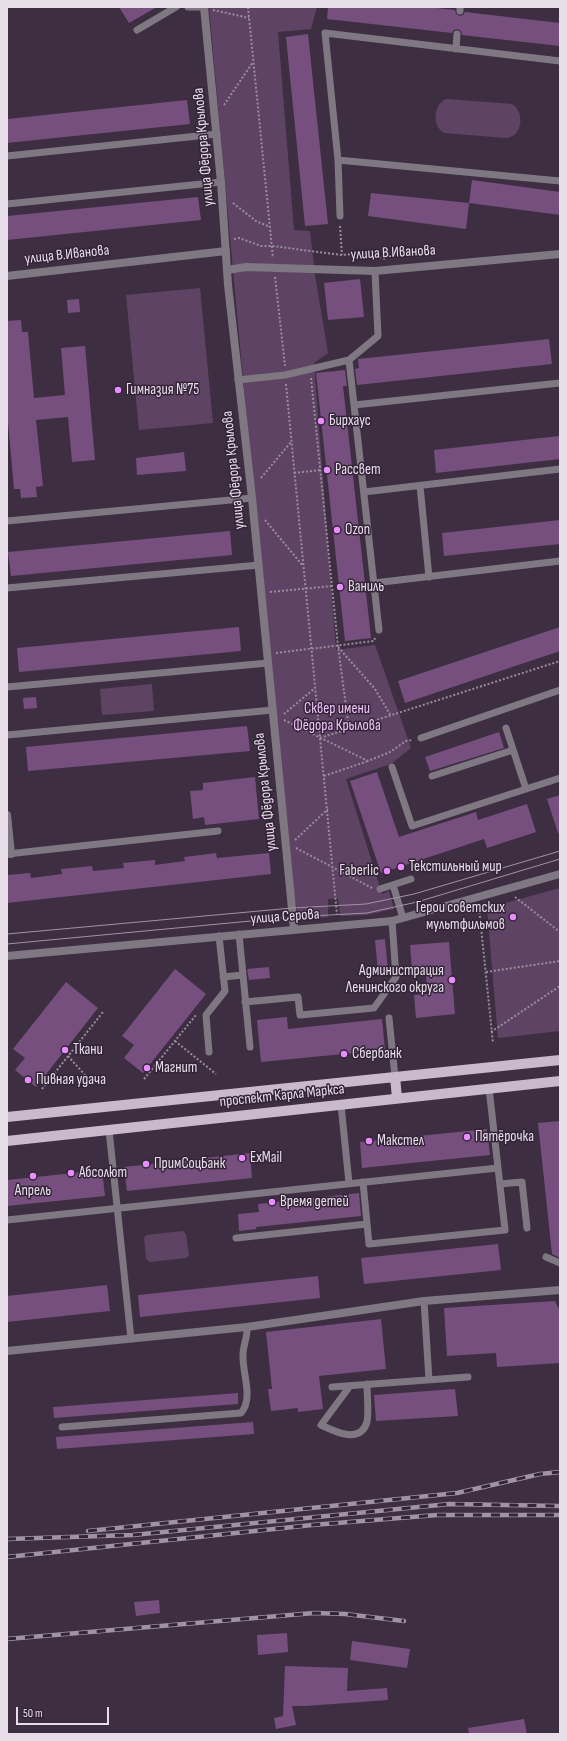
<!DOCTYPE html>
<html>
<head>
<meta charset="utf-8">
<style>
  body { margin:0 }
  #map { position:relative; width:567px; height:1741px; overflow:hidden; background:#3d2e41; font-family:"Sofia Sans Condensed",sans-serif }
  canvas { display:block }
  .frame { position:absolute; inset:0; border:8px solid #e8deea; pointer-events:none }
  .scale { position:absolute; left:16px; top:1707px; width:93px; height:18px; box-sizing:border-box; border:2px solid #e8deea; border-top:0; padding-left:5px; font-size:12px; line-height:14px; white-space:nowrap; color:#e8deea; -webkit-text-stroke:3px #332437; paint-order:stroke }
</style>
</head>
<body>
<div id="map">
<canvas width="567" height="1741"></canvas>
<div class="frame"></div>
<div class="scale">50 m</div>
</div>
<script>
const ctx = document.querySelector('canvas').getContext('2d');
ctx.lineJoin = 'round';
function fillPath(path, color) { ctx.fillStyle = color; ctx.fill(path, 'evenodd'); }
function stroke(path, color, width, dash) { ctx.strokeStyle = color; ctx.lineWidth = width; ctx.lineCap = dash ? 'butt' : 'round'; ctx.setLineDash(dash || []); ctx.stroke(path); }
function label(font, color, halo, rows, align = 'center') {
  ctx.font = font + ' "Sofia Sans Condensed",sans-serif'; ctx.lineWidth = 3; ctx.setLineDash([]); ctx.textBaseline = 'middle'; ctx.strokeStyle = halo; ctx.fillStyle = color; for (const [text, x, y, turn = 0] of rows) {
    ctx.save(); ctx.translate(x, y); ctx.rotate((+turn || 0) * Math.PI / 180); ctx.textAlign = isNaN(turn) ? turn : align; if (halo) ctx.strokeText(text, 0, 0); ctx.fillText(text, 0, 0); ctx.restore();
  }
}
const green = new Path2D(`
  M209,7H317L311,29L278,32L294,230L310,231L315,275L328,353L314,363L336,650L375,645L411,748L391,764L346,779L382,894L389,891L394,909L366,915L340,916L338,898L328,899V917L303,920L298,913L295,900L243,379Z
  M446,99L512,104C525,112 523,137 506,138L444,133C432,126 433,105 446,99Z
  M200,288L213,423L139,430L126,295Z
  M152,684L154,711L102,715L100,689Z
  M560,888V1031L498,1038L487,908Z
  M183,1231L186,1234L189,1255L186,1258L150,1262L146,1259L144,1238L146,1235Z`);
const building = new Path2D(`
  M119,7H157L129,23Z
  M328,7H427L455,10L456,14L460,16L463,15L465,12L560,23V46L462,35L461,31L458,29L454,30L452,33L327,19Z
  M308,34L328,224L305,226L286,37Z
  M187,100L190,124L7,143V119Z
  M472,180L560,192V215L469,203Z
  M371,193L469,203L466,229L368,216Z
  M198,197L201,220L7,240V216Z
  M360,279L364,317L328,320L324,283Z
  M79,299L80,312L68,313L67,300Z
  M21,320L22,332H28L34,398L65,395L61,348L85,346L95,460L72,462L68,417L36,420L43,486L36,487L37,497L21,498L20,489H14L7,411V321Z
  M549,339L552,364L357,385L355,369L359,368L358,359Z
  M345,370L347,386H343L371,638L345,641L316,373Z
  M559,436L560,459L436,473L434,450Z
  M184,452L186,471L137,475L136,458Z
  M560,520V544L444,556L442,533Z
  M230,531L232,555L11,576L8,552Z
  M239,627L241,651L19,672L17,648Z
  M560,627V651L405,703L398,681Z
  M36,697L37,708L24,709L23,698Z
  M247,726L250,751L28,771L26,747Z
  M499,732L504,748L430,771L425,757Z
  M377,772L399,837L476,812L478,820L527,804L536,832L487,848L484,839L381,873L350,781Z
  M255,777L259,819L205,825L204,817L193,819L190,791L203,790V783Z
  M560,795V832L558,833L547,799Z
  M216,853L217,858L269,853L271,874L7,903V875L30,873L31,878L62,874L61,869L92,866L93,871L124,868L123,863L155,860V865L185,861L184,857Z
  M385,939L388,971L378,972L375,940Z
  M449,942L455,1014L416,1018L414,995L428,994L425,967L412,969L410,945Z
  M269,967L270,978L249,980L247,969Z
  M175,969L206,994L143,1073L124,1058L134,1045L122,1036Z
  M66,982L98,1008L36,1087L15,1070L25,1058L13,1049Z
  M287,1017L288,1029L382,1019L385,1050L261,1062L257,1020Z
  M560,1121V1258L552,1254L538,1123Z
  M487,1129L490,1155L362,1168L360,1142Z
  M250,1153L252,1178L127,1191L124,1167Z
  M102,1170L105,1196L7,1206V1180Z
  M359,1193L361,1216L256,1227V1229L239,1231L238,1214L259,1212L258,1204Z
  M498,1244L501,1270L364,1284L361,1258Z
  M318,1276L320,1298L140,1317L138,1295Z
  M107,1285L110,1311L7,1322V1296Z
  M555,1301L560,1311V1363L497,1367L496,1353L447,1356L444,1308Z
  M381,1319L386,1369L319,1376L323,1409L298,1412V1408L271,1411L268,1389H272L266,1332Z
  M455,1389L458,1416L376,1421L374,1395Z
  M238,1393V1404L54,1418L53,1407Z
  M253,1422L254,1434L57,1449L56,1437Z
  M159,1600L160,1613L136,1616L134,1602Z
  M287,1633L288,1652L258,1655L257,1635Z
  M352,1641L410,1649L407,1668L350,1660Z
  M285,1666L348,1668L347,1691L387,1688L388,1700L306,1706H292L296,1725L276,1729L274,1718L283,1716Z
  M524,1719L527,1734H469L468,1728Z`);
const path = new Path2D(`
  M248,7L273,258
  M213,10L249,18
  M224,105L253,62
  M233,203L256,221L270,227
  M340,226L342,255
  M234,239L239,238L261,246H272L342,255L365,253L385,259
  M275,277L285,366
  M311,378L338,646L349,729
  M286,384L337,915
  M294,473L320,470
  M261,478L291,442
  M265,520L303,566
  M270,592L332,586
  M338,647L375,689L391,716
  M276,653L374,641L375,638
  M284,714L315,688
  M284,720L368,761L390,752L406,741L412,740
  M320,738L560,661
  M324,776L368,761
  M295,840L328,809
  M296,848L372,888
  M515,897L560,932
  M479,908L493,1043
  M486,972L560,961
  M491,1032L560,986
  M175,1041L216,1074
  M68,1056L93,1084
  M144,1079L196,1015
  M42,1089L103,1012`);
const service = new Path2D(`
  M188,7H205
  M460,11V7
  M137,30L176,7
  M456,49L457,34
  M7,156L217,134
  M338,160L560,181
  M7,204L221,182
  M340,216L338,160L325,33L560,61
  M349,360L379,630
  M238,380L285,375L349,360L378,336L375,271
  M354,405L560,383
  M420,486L429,577
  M364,492L560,469
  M7,521L252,498
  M374,583L560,561
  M7,588L259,565
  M7,687L268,663
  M506,728L526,789
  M7,735L273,710
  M421,738L560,690
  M392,767L412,826L560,778
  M432,776L513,750
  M7,854L218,831
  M393,885L403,918
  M380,889L411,879
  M239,934L250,1047
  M223,977L243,975
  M245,1002L298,997L300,1015L374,1008L396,977L392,921
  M389,1018L395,1077
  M209,1052L206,1015L225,991L219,936
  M341,1105L349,1183
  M109,1130L131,1339
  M363,1182L369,1244L505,1230L489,1088
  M500,1184L522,1182L527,1228
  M7,1220L498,1168
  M236,1238L367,1224
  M546,1257L560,1263
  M424,1301L429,1380
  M350,1386L321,1425C334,1431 360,1445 367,1422C369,1412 367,1395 367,1384
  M332,1387L468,1377
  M62,1427L241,1413C254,1398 242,1373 243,1355C243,1345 248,1336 247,1327`);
const minor = new Path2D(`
  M227,270L246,267L375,271L560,254
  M7,276L226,251
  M7,815L11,854
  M7,1351L247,1327L424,1301L560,1290`);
const tertiary = new Path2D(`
  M204,7L221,182L228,285L252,498L294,929
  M7,956L392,921L560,874`);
const primary = new Path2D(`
  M395,1077L397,1098
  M7,1117L560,1060
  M7,1141L560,1081`);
const tram = new Path2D(`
  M7,934L292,908L366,904L414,894L560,851
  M7,944L293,917L367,913L417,902L560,859`);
const rail = new Path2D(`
  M88,1531L457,1493L540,1474L560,1472
  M7,1539L133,1535L449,1504L560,1506
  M7,1557L312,1525L437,1515H560
  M7,1639L314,1613L345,1614L404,1621`);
const markers = [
  [118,390,4,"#e98dfe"],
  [321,421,4,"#e98dfe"],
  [327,470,4,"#e98dfe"],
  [337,530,4,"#e98dfe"],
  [340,587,4,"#e98dfe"],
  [401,867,4,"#e98dfe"],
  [387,871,4,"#e98dfe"],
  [513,917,4,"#e98dfe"],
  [452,980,4,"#e98dfe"],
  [65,1050,4,"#e98dfe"],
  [344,1054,4,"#e98dfe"],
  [147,1068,4,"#e98dfe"],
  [28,1080,4,"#e98dfe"],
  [467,1137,4,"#e98dfe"],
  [369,1141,4,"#e98dfe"],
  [242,1158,4,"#e98dfe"],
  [146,1164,4,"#e98dfe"],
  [71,1173,4,"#e98dfe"],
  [33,1176,4,"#e98dfe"],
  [272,1202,4,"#e98dfe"]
];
const streetNames = [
  ["улица Фёдора Крылова",204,147,-95],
  ["улица В.Иванова",393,253,-3],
  ["улица В.Иванова",67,255,-6],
  ["улица Фёдора Крылова",234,470,-96],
  ["улица Фёдора Крылова",266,792,-96],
  ["улица Серова",285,917,-4],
  ["проспект Карла Маркса",282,1096,-6]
];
const poiNames = [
  ["Гимназия №75",126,390],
  ["Бирхаус",329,421],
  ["Рассвет",335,470],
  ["Ozon",345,530],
  ["Ваниль",348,587],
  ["Текстильный мир",409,867],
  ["Faberlic",379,871,"right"],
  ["Герои советских",505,908,"right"],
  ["мультфильмов",505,925,"right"],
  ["Администрация",444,971,"right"],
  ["Ленинского округа",444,988,"right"],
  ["Ткани",73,1050],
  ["Сбербанк",352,1054],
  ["Магнит",155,1068],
  ["Пивная удача",36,1080],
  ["Пятёрочка",475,1137],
  ["Макстел",377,1141],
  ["ExMail",250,1158],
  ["ПримСоцБанк",154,1164],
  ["Абсолют",79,1173],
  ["Апрель",33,1191,"center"],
  ["Время детей",280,1202]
];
const parkNames = [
  ["Сквер имени",337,709],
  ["Фёдора Крылова",337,726]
];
fillPath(green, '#5f4365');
fillPath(building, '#764f7f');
stroke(path, '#998d9c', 2, [2, 2]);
stroke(service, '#7f7781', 7);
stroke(minor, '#7f7781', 8);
stroke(tertiary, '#7f7781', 8);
stroke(primary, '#c9b9cd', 10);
stroke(tram, '#a094a3', 1);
stroke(rail, '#a094a3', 4.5);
stroke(rail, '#332437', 3, [9]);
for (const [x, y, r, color] of markers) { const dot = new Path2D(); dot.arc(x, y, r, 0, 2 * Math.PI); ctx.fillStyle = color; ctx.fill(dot); stroke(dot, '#332437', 1.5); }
label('15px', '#e8deea', '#332437', streetNames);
label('15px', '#e8deea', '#332437', poiNames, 'left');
label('15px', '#f2c2fc', '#332437', parkNames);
</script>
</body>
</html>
